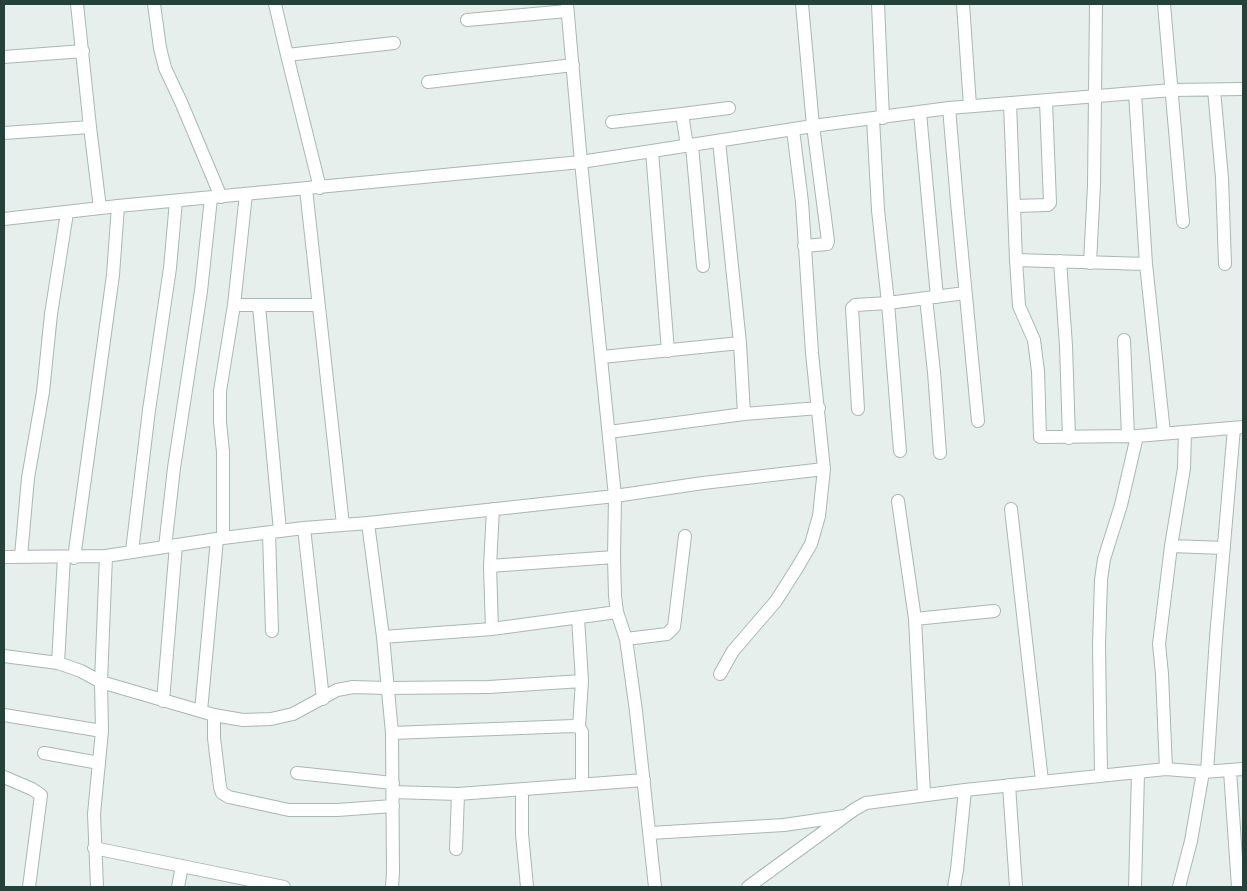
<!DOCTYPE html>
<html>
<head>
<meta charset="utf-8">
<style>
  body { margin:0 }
  #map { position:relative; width:1247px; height:891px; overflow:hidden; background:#e6efeb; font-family:Quicksand,sans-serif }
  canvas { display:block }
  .frame { position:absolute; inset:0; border:5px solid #24423a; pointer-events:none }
</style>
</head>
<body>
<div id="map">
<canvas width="1247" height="891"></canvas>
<div class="frame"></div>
</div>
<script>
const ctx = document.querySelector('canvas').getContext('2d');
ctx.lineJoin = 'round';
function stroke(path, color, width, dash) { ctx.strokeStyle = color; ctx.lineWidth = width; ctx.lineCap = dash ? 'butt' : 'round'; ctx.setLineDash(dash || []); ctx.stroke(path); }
const minor = new Path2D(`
  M77,4L90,127L100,208
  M154,4L160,48L165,68L181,102L221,197
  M275,4L287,55L320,188
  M567,4L581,162L615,496L614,557L615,596L617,612L626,639L636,711L655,887
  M802,4L813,126L828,241L827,244L804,246
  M878,4L883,118
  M963,4L970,106
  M1164,4L1183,222
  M467,20L567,11
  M287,55L394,43
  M4,57L83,51
  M428,82L573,65
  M1214,90L1222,178L1225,264
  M1135,93L1146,264L1164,433
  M1010,103L1016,260L1019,306L1034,340L1038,371L1040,437L1137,436L1243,427
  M949,108L957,202L978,421
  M920,113L937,297
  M682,114L729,108
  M873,119L878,210L888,303L965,293
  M612,122L682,114L687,146
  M4,133L90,127
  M719,141L740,343L744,414
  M692,146L703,266
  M652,151L668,351
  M306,189L343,525
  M1014,206L1048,205L1050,203L1046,101
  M4,219L118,206L581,162L813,126L949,108L1172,90L1243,89
  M1016,260L1146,264
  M1060,261L1066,346L1069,438
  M1090,263L1094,185L1096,4
  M926,298L934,372L940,453
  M234,305H318
  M259,306L280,531
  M1124,340L1128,436
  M602,357L740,343
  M858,409L852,308L855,305L888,303L900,451
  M609,432L744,414L819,408
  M898,501L915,619L924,794
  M1011,509L1042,781
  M368,523L383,637L392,733L393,872L392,887
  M304,528L323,699
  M269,533L272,631
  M223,538V452L220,422V391L234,305L246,194
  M1171,546L1224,548
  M165,547L174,468L201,291L211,198
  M132,551L149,410L170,268L176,201
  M21,556L28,478L43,392L51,314L67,213
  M4,557L106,556L223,538L304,528L368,523L615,496L703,483L824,469
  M74,558L113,275L118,206
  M490,566L614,557
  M578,618L582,681L579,727L582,732V784
  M915,619L994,611
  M492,629L490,566L493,509
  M383,637L492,629L617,612
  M626,639L667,634L674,627L685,536
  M4,656L58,663L81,671L101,682L214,715L243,720L271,719L293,714L337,690L353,687L387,688L489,687L582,681
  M58,663L64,557
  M720,674L733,651L776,601L797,568L811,544L819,516L824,469L812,353L802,202L793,130
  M163,701L176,545
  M201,711L217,539
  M4,715L102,731
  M214,715V738L220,787L222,793L229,797L289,810H337L393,806
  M392,733L573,726L579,727
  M44,753L99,763
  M1166,769L1162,674L1159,644L1171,546L1184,468L1185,432
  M1230,771L1238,887
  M1207,772L1216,638L1234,428
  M297,773L393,783
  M1101,776L1099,645L1101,580L1104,559L1121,505L1137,436
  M4,777L32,789L41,795L29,887
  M1009,785L1016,887
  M522,790V834L527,887
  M393,792L458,794L644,780
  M650,833L784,825L845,816
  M94,848L284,887
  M456,849L458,794
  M97,887L94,814L102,731L101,682L106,556
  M178,887L182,866
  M748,887L855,809L866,803L965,790L1166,769L1203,772L1243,769
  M954,887L957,870L965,790
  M1135,887L1138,773
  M1179,887L1191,841L1203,772`);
stroke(minor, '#a8b8b2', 14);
stroke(minor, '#fff', 12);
</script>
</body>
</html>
